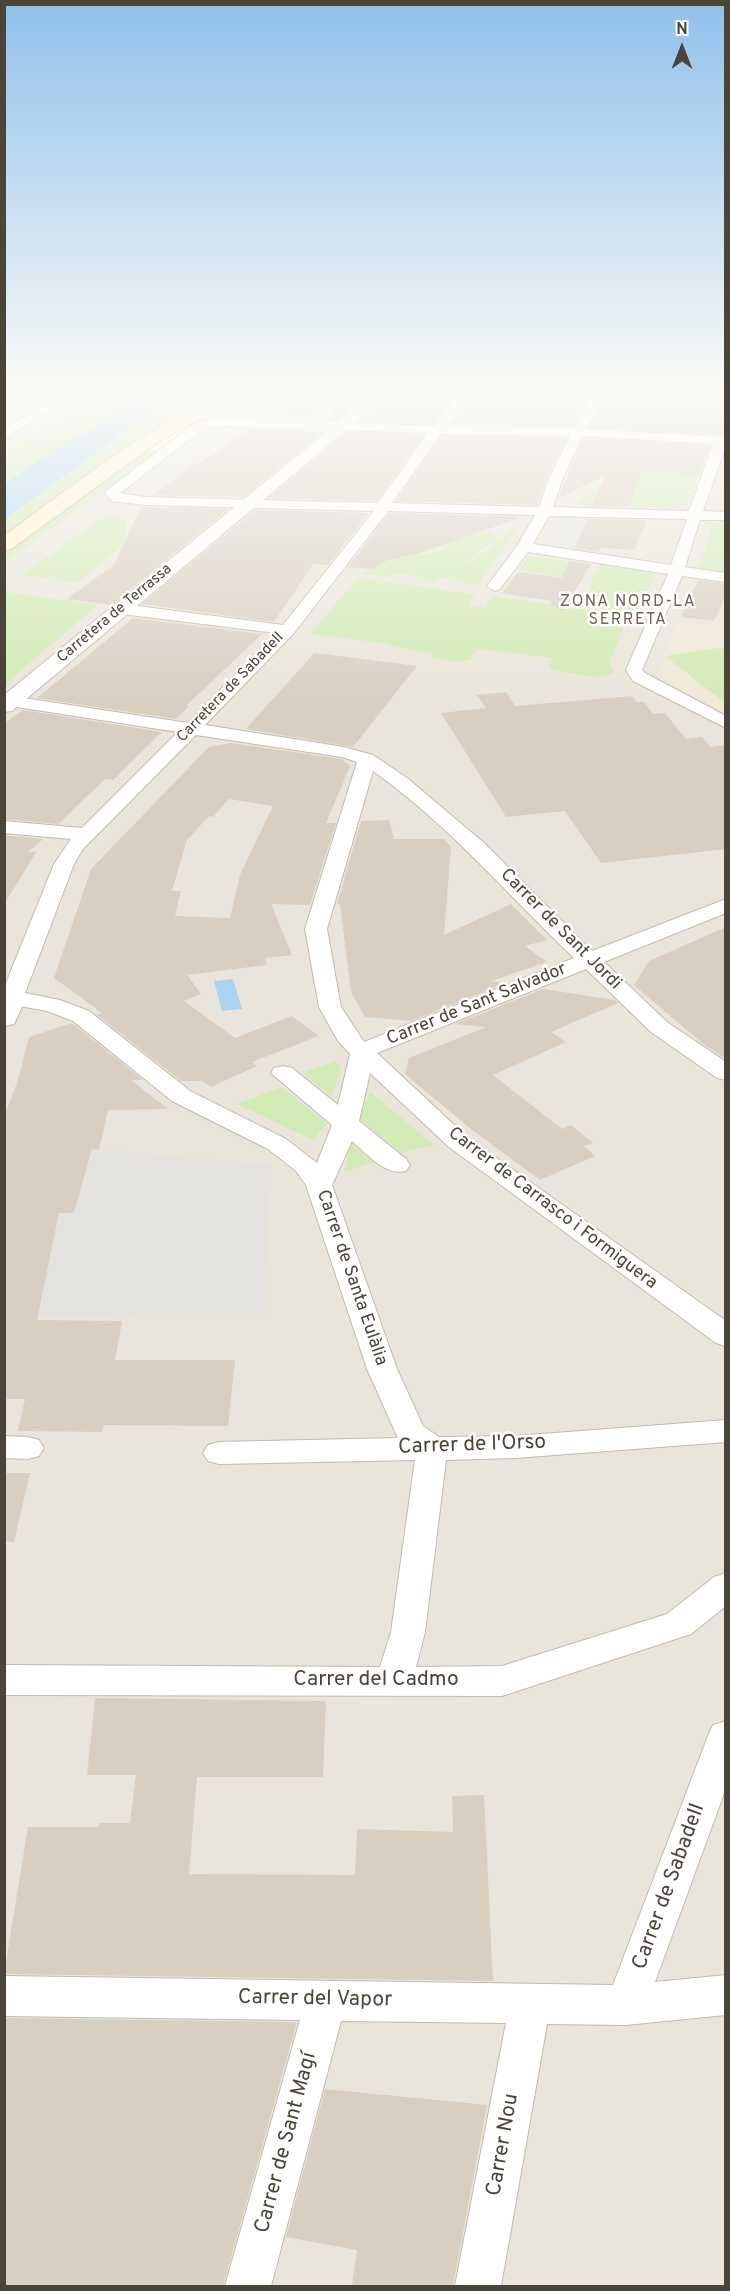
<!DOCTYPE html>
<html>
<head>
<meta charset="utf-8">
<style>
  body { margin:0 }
  #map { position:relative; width:730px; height:2291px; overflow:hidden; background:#f6f3ec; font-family:Overpass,sans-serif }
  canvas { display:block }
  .frame { position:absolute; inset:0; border:6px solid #4b4439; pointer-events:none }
  .north { position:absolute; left:652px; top:18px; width:60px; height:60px; -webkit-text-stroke:4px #fff; paint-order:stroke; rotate:0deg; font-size:16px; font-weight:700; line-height:24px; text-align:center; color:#4b4439 }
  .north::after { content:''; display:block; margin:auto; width:21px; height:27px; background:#4b4439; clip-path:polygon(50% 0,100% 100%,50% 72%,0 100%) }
</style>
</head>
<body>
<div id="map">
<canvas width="730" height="2291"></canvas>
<div class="frame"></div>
<div class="north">N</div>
</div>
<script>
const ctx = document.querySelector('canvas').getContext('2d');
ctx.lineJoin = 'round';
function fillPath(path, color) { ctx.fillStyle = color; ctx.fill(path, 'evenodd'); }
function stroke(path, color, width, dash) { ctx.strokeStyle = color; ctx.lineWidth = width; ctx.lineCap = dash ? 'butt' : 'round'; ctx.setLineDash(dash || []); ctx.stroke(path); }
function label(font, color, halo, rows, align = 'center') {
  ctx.font = font + ' Overpass,sans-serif'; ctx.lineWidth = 5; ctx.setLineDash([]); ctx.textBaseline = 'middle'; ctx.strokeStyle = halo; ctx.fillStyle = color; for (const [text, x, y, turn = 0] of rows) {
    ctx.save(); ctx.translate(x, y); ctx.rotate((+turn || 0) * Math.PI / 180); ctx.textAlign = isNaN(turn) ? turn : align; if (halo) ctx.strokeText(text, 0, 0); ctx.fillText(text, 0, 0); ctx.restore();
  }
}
const residential = new Path2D(`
  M296,385H725V2286H5L4,563L191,427L218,418L258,395Z`);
const industrial = new Path2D(`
  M5,385H109L5,455Z`);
const education = new Path2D(`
  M679,622L725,628V714L656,676Z`);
const green = new Path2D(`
  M109,385H144L91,429L29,466L5,484V455Z
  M188,385H224L215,388L204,398L219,401L126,447L159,451L5,563V520Z
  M632,470L698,475L687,505L674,508L578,505C584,487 616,479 632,470Z
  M105,516L126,520V542L78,583L21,575Z
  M725,521V573L699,569L713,524Z
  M520,524L478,586L445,577L431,584L407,573L388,576L353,574L370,570L386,561L438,552L447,548V543C462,534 472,538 485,531L498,537L452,572L484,553L508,531Z
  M529,556L588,564L581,580L519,570Z
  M600,565L657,572L636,613L580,606Z
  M358,578L475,594L468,605L485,608L493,596L628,616L609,665L615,674L594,677L553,670L549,667L553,658L479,649L470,657L475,658L459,662L429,657L434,654L390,646V644L310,634Z
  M5,592L98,605L5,684Z
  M725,647V703L665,656Z
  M336,1061L341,1068L332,1096L302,1073Z
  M282,1087L327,1124L313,1140L237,1104Z
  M370,1092L434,1145L400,1153L359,1118Z
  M351,1145L376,1161L344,1172Z`);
const parking = new Path2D(`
  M224,385H267L218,401L204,398L205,394Z
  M304,385L308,393L274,410L249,420L222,419L259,397Z
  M558,516L592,519L587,531H582L576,546L664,553L662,563L544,546Z
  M92,1149L271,1165L264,1314L39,1315L59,1213H74Z`);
const water = new Path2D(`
  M144,385H188L5,520V484L29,466L91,429Z
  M233,979L242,1009L222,1011L214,981Z`);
const building = new Path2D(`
  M320,385H381L337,420H331L333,414Z
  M402,385H462L433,424L361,421Z
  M479,385H561L569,390L592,392L573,426L450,424Z
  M608,393L726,401V435L590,427Z
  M282,409H316L318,415L316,419L279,418Z
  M250,429L323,432L243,497L153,495L196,463H200Z
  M347,432L424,435L377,501L269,498Z
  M442,436L566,438L545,482L537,505L396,501Z
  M583,438L710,446L699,475L642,471L629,507L592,506L605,475L558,499Z
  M141,507L228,509L111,605L67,599L114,565Z
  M255,510L369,513L328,565L313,564L274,622L142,604Z
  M389,513L522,517L417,554L386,561L372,569L348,567Z
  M587,519L639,520L646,521L635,550L601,548L599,552L575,548Z
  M569,561L591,564L563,611L551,605L552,601L502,593L519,572L562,578Z
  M698,580L726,584V595L714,621L681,617Z
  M133,618L262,634L186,706H189L176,719L37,698Z
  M314,653L339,656L417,666L353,747L246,729Z
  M506,692L515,706L632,696L637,702H644L653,714L665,713L686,739L702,737L711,747L726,745V849L601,863L565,811L506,817L441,713L486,708L477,695Z
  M23,710L162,732L113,780L105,779L58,824L4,819V723Z
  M231,743L341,759L350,766L326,823H336L310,905L271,904L292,955L265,958L267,965L187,975L201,994L184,1001L235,1038L292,1016L319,1036L252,1062L257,1066L211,1087L202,1081H181L97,1015L102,1013L54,978L91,869L209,747ZM229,799L273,806L240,875L230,918L175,916L181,891H172L187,840L209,816L213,817Z
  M389,820L394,839H444L451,847L444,935L511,904L547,940L525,946L547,962L491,981L506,983L411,1021L365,1017L351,992L340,904H337L361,821Z
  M4,835L43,839L28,852L37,851L4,904Z
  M726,927V1059L702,1043L634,985L649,961Z
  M543,989L615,1000L618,1003L551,1032L566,1042L493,1075L562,1129L571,1125L593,1143L584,1146L595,1156L540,1180L471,1129L405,1074L409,1058L486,1027L455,1024Z
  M72,1023L143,1080H131L168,1109L108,1110L99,1150L92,1149L74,1213H59L37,1320L122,1321L115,1360H235L228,1426L103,1425L102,1432L18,1431L25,1399H4V1117L18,1080L29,1037Z
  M4,1473H30L14,1542L4,1541Z
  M95,1698L326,1701L323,1777H197L189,1874L355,1875L357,1829L453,1832L452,1796L484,1795L493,1981L4,1974L28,1827H99V1823H130L136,1775H87Z
  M4,2018L297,2022L223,2286H4Z
  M325,2089L487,2105L453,2286H352L357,2250L286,2237Z`);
const pedestrian = new Path2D(`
  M311,387H317L331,415L324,426L316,424L321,415L310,389Z`);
const minor = new Path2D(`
  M76,385H90L4,439V429Z
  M465,385H477L446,426L574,428L596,390L569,388L563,385H617L726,392V399L607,391L586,429L726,437V445L703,511L726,512V520H700L685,567L726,573V582L682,576L642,670L645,673L726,716V728L633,681L626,670L668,574L528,552L500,589L495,591L487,586L517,546L535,515L388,511L294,633L205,725L344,747L373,755L407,778L484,843L592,951L726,899V913L604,962L667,1022L726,1062V1080L717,1078L651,1032L586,969L377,1053L467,1137L726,1321V1346L716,1343L449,1147L370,1073L359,1121L406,1159L410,1165L406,1171C385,1176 367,1154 352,1141L332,1185L397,1369L423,1426L439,1437L515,1436L726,1420V1442L515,1458L446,1460L425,1632L416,1667L502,1666L667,1614L714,1577L726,1573V1606L691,1634L502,1696L4,1695V1665L380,1667L391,1632L415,1460L219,1464L208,1461L203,1453L208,1445L219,1442L398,1438L367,1369L306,1185L296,1171L268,1149L172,1101L73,1021L47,1011L4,1003V988L54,864L71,839L4,833V821L82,828L178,732L4,705V695L188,723L276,633L122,614L114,609L116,606L122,604L283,625L374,511L145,505L112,501L105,493L107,490L195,423L223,418L434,426ZM223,426L428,433L378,503L145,497L120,493L203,429ZM441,434L570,436L547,483L539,507L392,503ZM582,436L713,444L689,511L553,507L561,483ZM549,516L687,519L671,565L533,544ZM196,735L342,757L357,762L305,929L319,1007L338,1041L350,1054L338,1105L292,1068L283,1066L274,1068L271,1073L332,1125L317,1163L286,1139L190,1091L89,1011L60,1000L25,993L74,864L83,849ZM373,771C449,825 507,894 574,958L364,1042L341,1007L327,929Z
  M4,1436L28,1437L39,1440L44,1448L39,1456L28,1459L4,1458Z
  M726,1721V1788L655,1982L726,1975V2015L626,2025L547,2024L501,2286H455L506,2023L341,2021L271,2286H225L300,2020L4,2016V1976L613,1985L708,1736L713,1725Z`);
const tertiary = new Path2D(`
  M384,385H400L12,711L4,712V695Z
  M12,990L22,992L26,998L14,1024L4,1026V991Z`);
const secondary = new Path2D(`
  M267,385H289L287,388L225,408L181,428L155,444L11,549L4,550V536C57,498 111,454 168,423C199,405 234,396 267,385Z`);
const farStreetnames = [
  ["Carretera de Terrassa",115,614,-40],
  ["Carretera de Sabadell",231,688,-46]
];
const farNeighbourhoodnames = [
  ["ZONA NORD-LA",628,603],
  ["SERRETA",628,621]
];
const streetNames = [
  ["Carrer de Sant Jordi",560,930,45],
  ["Carrer de Sant Salvador",477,1005,-22],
  ["Carrer de Carrasco i Formiguera",552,1209,37],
  ["Carrer de Santa Eulàlia",351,1278,71]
];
const nearStreetnames = [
  ["Carrer de l'Orso",472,1446,-2],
  ["Carrer del Cadmo",376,1681],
  ["Carrer de Sabadell",670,1887,-70],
  ["Carrer del Vapor",315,2000,1],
  ["Carrer de Sant Magí",287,2143,-75],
  ["Carrer Nou",504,2145,-80]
];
fillPath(residential, '#eae5da');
fillPath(industrial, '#e6e2dd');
fillPath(education, '#efe8d6');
fillPath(green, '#d2eab5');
fillPath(parking, '#e5e3e0');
fillPath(water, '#a9d4f2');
fillPath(building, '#d8cfc1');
stroke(pedestrian, '#c2bbae', 2);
stroke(minor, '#c2bbae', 2);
stroke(tertiary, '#c2bbae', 2);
stroke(secondary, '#d6c79b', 3);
fillPath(pedestrian, '#fff');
fillPath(minor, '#fff');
fillPath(tertiary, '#fff');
fillPath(secondary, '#fff3cd');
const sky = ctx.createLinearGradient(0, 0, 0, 706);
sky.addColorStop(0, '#8fc1ec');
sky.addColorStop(0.55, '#fbfaf6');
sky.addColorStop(1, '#fbfaf600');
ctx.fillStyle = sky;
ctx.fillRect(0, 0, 730, 706);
label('15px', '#4b4439', '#fff', farStreetnames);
ctx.letterSpacing = '1.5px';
label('16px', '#6e6250', '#fff', farNeighbourhoodnames);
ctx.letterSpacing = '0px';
label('18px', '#4b4439', '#fff', streetNames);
label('21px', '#4b4439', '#fff', nearStreetnames);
</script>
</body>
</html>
